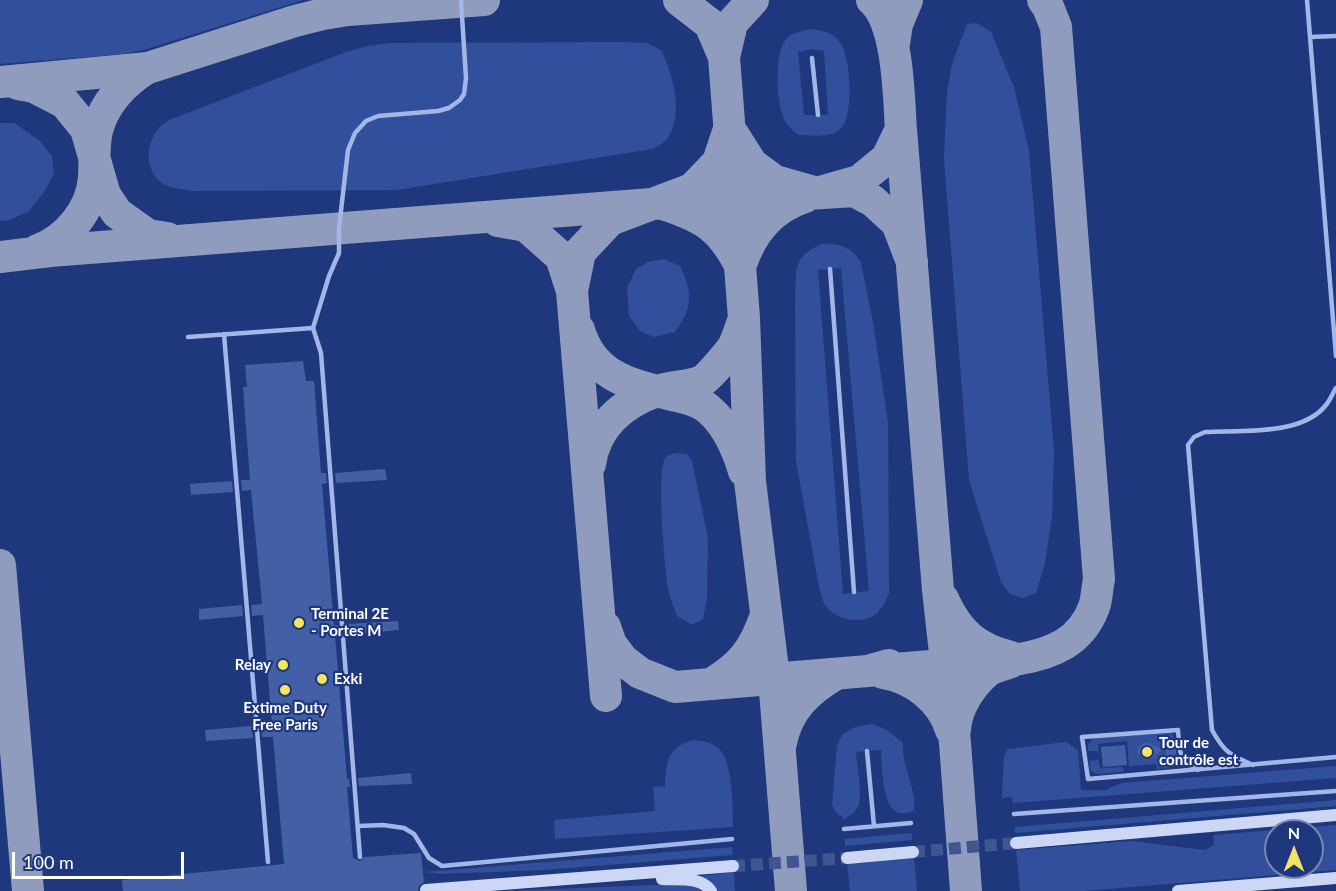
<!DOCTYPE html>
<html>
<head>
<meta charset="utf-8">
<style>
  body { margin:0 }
  #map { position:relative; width:1336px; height:891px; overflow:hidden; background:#1f387d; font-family:Lato,sans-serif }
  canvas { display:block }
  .north { position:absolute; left:1264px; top:819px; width:60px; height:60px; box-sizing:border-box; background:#1f387d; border:2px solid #7988b1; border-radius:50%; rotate:0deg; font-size:16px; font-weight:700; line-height:24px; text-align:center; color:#fff }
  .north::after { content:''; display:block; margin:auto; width:21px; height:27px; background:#f5e362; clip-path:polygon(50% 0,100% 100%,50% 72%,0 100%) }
  .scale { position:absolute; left:12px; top:852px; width:172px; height:27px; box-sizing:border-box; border:3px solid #fff; border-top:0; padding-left:8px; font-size:18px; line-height:21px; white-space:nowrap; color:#fff; -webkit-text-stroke:4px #1f387d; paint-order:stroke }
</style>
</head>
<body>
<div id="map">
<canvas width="1336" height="891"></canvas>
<div class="north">N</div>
<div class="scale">100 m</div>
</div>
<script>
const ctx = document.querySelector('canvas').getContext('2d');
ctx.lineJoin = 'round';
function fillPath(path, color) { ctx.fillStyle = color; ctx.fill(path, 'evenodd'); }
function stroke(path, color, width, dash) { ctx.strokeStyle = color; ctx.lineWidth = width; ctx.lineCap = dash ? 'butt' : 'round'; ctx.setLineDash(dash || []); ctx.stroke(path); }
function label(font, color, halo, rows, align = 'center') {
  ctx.font = font + ' Lato,sans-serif'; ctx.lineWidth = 4.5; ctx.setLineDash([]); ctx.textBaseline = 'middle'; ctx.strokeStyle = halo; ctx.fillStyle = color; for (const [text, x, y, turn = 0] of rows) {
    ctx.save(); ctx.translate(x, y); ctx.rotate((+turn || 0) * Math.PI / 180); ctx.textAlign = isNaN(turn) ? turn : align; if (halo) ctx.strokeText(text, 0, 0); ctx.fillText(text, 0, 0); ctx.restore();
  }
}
const green = new Path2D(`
  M0,0H303L147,49L124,54L0,64Z
  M977,23L991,32L1014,87L1029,151L1054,451L1052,516L1045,563L1036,593L1023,598L1010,594L1001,582L969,480L944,159L947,92L952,64L967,24Z
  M810,29C822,31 831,31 839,41C851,55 854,112 842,127C832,139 812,135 798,135C794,131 787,126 785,121C776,104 773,50 788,37C793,33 803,31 810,29ZM812,49L824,51L828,115H804L798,52Z
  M625,42L647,43L661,50C673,73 686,121 664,142C661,145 656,147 652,149L397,190L192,191C185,189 175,189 168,186C149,179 144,154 153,137C156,129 163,124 169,120L346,52L368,46L390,43Z
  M0,123H14L39,140L52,156L54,174L44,192L28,212L9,220L0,221Z
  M821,244C838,243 853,247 861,263L873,322L888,423L889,593C886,600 882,609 876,614C861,625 835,620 825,605C822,600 821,592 819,587L796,461L795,292C797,265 794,257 821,244ZM841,268L869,591L843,594L818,270Z
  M664,259L680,266C693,292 693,308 675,332L654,337L640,331L629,316L627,288L636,269L648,262Z
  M677,453L687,454L692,461L708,538L707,598L703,619L692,625L677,616C674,608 671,601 669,593C665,573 656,474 665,459C668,454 672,454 677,453Z
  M872,724L887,730L903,743C901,766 917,788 914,811C908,813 900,815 895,811C882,802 882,765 881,750L856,752C857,766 863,795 858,807C855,813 848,816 843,820V816L838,815L832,805L837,746L842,735L855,727Z
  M1171,733L1176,740L1165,741L1166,758L1177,757C1174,769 1167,768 1157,769L1156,764L1129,766L1127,741L1098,744L1099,754L1097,751H1088V744L1094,738Z
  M693,740C703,741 712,742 719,749C733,761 733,810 733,827L555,839L554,820L655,811L653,787L665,786C666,762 668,747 693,740Z
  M1066,742L1078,750L1081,790H1105L1122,783L1336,766V778L1013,803L1012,797L1002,798L1004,756L1008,749Z
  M1098,756L1100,768L1123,767L1124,772L1096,774L1091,771L1089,761L1098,760Z
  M1336,800V806L1015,833V827Z
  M1336,825V870L1084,891H1020L1016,850L1131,841L1205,850L1214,845L1213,835ZM1276,831H1312V867H1276Z
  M912,833V840L845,846V839Z
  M732,847L733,855L544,870L440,874L424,872Z
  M914,856L917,891H850L847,862Z
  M734,872L735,891H716L701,876Z
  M681,884L693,885L705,891H499Z`);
const taxiway = new Path2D(`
  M679,0L710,24L724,57L744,318L750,481L774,678L791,891
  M872,0C901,25 899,112 902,150
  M894,44L897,24L907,0
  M724,57L732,23L753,0
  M0,82L148,68L295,21L323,14L348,10L484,0
  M18,84L34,87L65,103L86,129L105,195L117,213L148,235L167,238
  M901,129L938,590L955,743L966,891
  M731,131L752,164L775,181L817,193L859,181L887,158L901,129
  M666,205C705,218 721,228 740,265
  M498,221L526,226L561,257L572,291L606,696
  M38,250C68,239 92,209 94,177C95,161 93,142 98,127C106,101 125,82 147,68
  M0,257L50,251L652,204L854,191L873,201L897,223L912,262
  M741,264C752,232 771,208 805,197
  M572,291L580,252L610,220L692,189L718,162L728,132
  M579,330C593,377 630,384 672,395C682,397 694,400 703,405C724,419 737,448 744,471
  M590,464C595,427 622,403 657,391C671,386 689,387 702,381C708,378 729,353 733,347C737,339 740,329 743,321
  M0,565L28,891
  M943,599C958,632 975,648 1011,657
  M605,627L611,644L623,660L640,673L675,687L868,671L889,665
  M868,671L1020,659C1053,653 1081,642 1094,607C1097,599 1097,588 1099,579L1056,27L1048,7L1043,0
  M883,673C914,678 942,700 951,730
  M711,684C743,665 754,649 766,615
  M955,730C956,708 971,685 988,671C994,667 1004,665 1011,662
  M781,743C787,710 808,690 836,674`);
const building = new Path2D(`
  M303,361L306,381H314L321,473H326L327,483L322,484L334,625H338V636H335L347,779H349L350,787H347L353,858L360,861L364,857L421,853L424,882L419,886L418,891H123L122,880L284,864L273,737H262L261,726L272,725L263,615L252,616L251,605L262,604L251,490L242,491L241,480H250L243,387H247L245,365Z
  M385,469L387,480L336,483L335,473Z
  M232,481L233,492L191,495L190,484Z
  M242,605L243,616L199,620V609Z
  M398,621L399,630L347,635L346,624Z
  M252,726L253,738L206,741L205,730Z
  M1174,740L1177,757L1166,758L1165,741Z
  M1146,743H1149L1163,749L1152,758L1144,759L1137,752L1141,745Z
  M1125,745L1127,765L1103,767L1101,747Z
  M411,773L412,784L359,786L358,778Z`);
const secondaryTunnel = new Path2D(`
  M913,852L1016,843
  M733,866L847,858`);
const service = new Path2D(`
  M1307,0L1336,356
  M1310,37L1336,36
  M812,58L818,115
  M830,269L854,592
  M224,334L268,862
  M188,337L313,328
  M867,751L874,826
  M1253,765C1230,755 1224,752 1212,730L1188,445L1194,437L1205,432C1241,430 1302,436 1326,405C1330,400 1333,393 1336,388
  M1198,770C1177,759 1180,751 1178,730L1082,737L1088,779L1336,757
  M1014,814L1336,791
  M358,826L383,825L404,828L414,834L429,858L442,866L732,839
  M844,829L911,823
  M360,857L321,353L313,328L329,276L339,253V228L348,150L355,133L366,121L378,116L438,111L449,108L460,100L464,94L466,78L461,0`);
const secondary = new Path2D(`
  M1016,843L1336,815
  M847,858L913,852
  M662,879C678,880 701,876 711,891
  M426,890L733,866
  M1178,891L1336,878`);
const markers = [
  [299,623,6,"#f5e362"],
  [283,665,6,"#f5e362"],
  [322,679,6,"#f5e362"],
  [285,690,6,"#f5e362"],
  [1147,752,6,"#f5e362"]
];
const poiNames = [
  ["Terminal 2E",311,614],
  ["- Portes M",311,631],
  ["Relay",271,665,"right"],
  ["Exki",334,679],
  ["Extime Duty",285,708,"center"],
  ["Free Paris",285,725,"center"],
  ["Tour de",1159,743],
  ["contrôle est",1159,760]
];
fillPath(green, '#324f9b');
stroke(taxiway, '#8f9cbe', 32);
fillPath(building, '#435fa5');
stroke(secondaryTunnel, '#415690', 12, [12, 6]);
stroke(service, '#a2b6e7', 4.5);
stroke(secondary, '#ccd7f6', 12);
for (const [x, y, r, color] of markers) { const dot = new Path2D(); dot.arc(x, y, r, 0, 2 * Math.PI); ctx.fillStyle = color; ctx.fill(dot); stroke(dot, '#1f387d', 2); }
label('bold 15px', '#fff', '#1f387d', poiNames, 'left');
</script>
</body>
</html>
